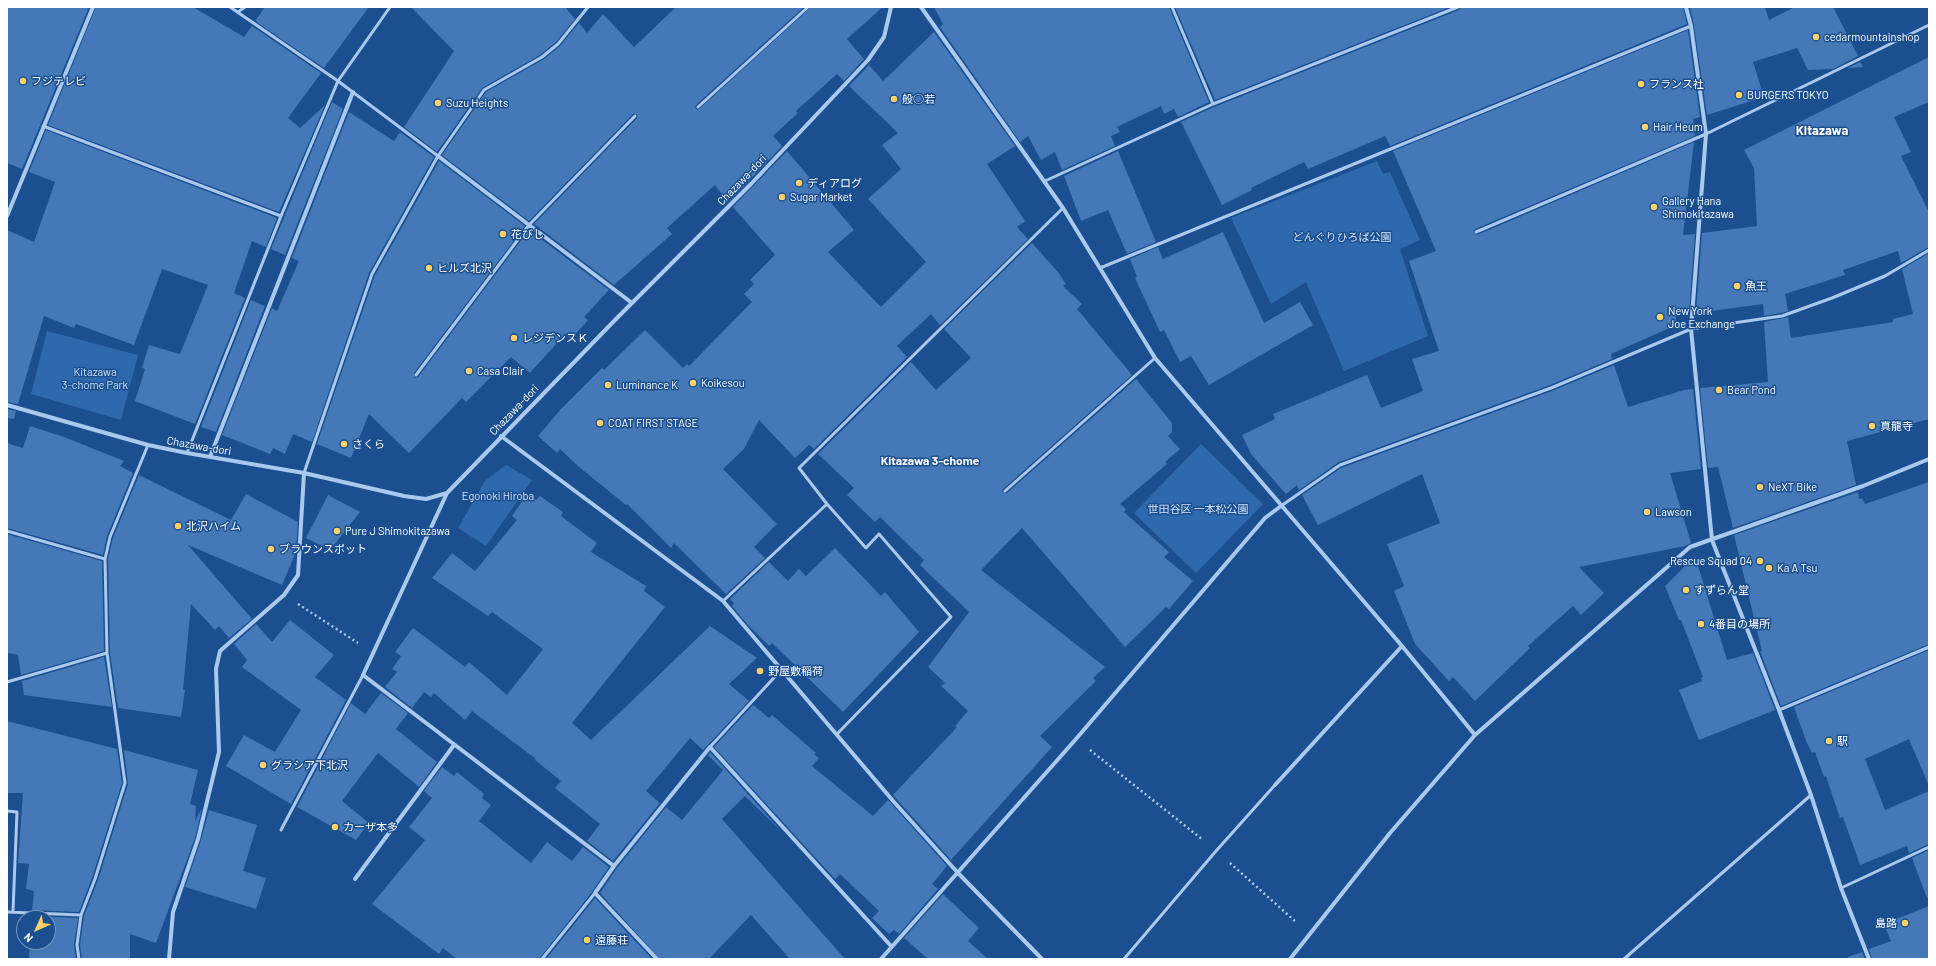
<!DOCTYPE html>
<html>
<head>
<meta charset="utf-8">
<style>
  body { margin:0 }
  #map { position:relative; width:1936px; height:966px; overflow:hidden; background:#1b4f8f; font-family:Barlow,sans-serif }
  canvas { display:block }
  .frame { position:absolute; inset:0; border:8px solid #fff; pointer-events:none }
  .north { position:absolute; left:16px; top:910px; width:40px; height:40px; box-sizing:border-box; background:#1b4f8f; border:1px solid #7695bc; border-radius:50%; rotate:225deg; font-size:11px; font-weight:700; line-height:16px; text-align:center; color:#fff }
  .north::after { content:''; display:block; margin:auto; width:14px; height:18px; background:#ffd166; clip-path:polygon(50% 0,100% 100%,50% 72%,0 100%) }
</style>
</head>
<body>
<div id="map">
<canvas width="1936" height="966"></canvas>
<div class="frame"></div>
<div class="north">N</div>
</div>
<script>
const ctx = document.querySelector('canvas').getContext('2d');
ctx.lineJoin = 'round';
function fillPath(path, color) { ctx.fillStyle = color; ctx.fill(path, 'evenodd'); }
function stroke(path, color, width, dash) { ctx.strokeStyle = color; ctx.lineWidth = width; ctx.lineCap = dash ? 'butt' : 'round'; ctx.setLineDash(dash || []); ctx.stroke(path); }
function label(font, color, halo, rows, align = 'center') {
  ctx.font = font + ' Barlow,"Noto Sans JP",sans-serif'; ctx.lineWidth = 3; ctx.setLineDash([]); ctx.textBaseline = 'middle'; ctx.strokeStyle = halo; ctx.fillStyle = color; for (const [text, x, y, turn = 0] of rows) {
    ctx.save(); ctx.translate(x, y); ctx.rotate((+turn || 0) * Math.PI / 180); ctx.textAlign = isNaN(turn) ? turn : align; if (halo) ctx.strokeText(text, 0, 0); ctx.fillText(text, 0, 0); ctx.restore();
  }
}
const green = new Path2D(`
  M1377,161L1383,174L1390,172L1420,240L1400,249L1428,336L1344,371L1306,282L1271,304L1231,218Z
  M47,331L138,355L121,420L31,394Z
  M1201,444L1263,504L1196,573L1134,513Z
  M506,465L532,480L486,546L458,528L485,481Z`);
const building = new Path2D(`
  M7,7H89L22,169L7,163Z
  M96,7H193L244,37L252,26L321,73L288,118L300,128L325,105L279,212L48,125Z
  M265,7H369L324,68L255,21Z
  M411,7H565L575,19L556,42L540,55L482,88L437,152L404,127L454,51Z
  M676,7H804L696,105L695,108L698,110L811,7H883L847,39L864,59L844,81L837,74L796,111L798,113L773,136L782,146L748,182L728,202L715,185L667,228L672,234L614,285L534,224L637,118V114H633L529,221L442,155L486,92L544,59L560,46L579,23L587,33L603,14L634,47Z
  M934,7H1169L1209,102L1178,117L1174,109L1164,114L1161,106L1117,127L1120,132L1111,136L1115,146L1062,170L1055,152L1041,160L1028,136L1020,142L940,27L943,24Z
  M1175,7H1450L1215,100Z
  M1461,7H1683L1687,24L1390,146L1385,136L1308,169L1304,162L1251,188L1252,190L1222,205L1181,122L1214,107L1459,10Z
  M1690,7H1765L1769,20L1795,7H1833L1858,56L1833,69L1808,70L1797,48L1753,62L1764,97L1707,115L1694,26Z
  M1688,30L1700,117L1693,119L1695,136L1475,229L1473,232L1477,235L1694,142L1683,235L1695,234L1689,313L1676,315V325L1611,354L1612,359L1550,385L1339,462L1299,490L1297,485L1286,494L1251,454L1242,435L1275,419L1273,414L1367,375L1381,408L1423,391L1412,359L1439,351L1409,261L1436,251L1393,151Z
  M934,32L1015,146L987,164L1025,221L1017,227L1028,239L940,325L931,314L897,346L907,357L814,449L809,445L795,458L759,420L744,449L723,469L777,524L754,547L765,558L726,594L674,543L671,548L627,504L626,505L579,467L560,449L557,453L538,436L561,409L602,368L604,370L645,330L683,368L687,364L689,366L752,302L744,294L754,284L750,280L775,255L733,207L787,151L854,230L828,252L881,307L926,262L868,199L901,169L882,145L898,133L849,86L869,65L883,81Z
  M1929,57V102L1894,117L1911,152L1901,156L1929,212V247L1901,263L1898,251L1843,270L1845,275L1785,294L1788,311L1781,313L1764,316L1763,304L1696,313L1702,233L1757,226L1754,168L1744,150Z
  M1860,62L1863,67L1848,68Z
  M332,102L343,109L285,255L271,249Z
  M349,112L394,141L400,132L434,157L369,273L312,442L293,434L285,454L273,448L270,454L222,435L272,308L277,311L299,261L292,258Z
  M46,130L277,218L266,247L252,241L234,293L245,298L195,424L135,401L145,369L142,368L149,345L180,354L208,285L162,269L134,345L76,324L74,328L44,316L18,404L7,402V230L34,242L55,182L29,172Z
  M1118,151L1156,242L1127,254L1108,210L1081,221L1064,176Z
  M439,161L525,226L414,373L415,378L418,377L529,230L609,290L584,317L588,320L571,339L565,334L530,373L511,357L466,402L462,398L409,453L369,414L351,458L317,444L375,275Z
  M1223,232L1264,323L1300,302L1313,325L1209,385L1191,356L1180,362L1164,330L1160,332L1135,278L1137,277L1130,259L1158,247L1163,259Z
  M1032,243L1058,272L1066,284L1063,286L1082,304L1077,309L1132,375L1003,489L1002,492L1007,493L1136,379L1172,423V432L1168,436L1180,449L1165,462L1167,464L1120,504L1126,509L1124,512L1169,552L1164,557L1193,581L1169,609L1166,607L1125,647L1022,528L981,570L1105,667L1093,678L1096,681L1040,736L1052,747L951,860L893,795L957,727L955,726L968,711L941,686L945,683L928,667L969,612L920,565L924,560L880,517L875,522L847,495L854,488L818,454L911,362L936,390L971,358L944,329Z
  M1929,253V419L1847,441L1856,485L1733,528L1718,467L1708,468L1700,388L1768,382L1764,322L1788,317L1791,338L1893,322V319L1913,314L1902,269Z
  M251,300L265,306L216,432L201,427Z
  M1614,365L1628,407L1684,390L1693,389L1701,469L1670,473L1691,543L1685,546L1579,567L1604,593L1581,615L1573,606L1528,646L1530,648L1475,701L1453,677L1449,681L1415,644L1394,591L1404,586L1387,544L1440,523L1422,474L1318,525L1302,495L1341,468L1552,391Z
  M7,409L16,411L14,419L7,418Z
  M30,426L64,437L124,461L120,466L133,473L107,536L103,555L7,528V443L23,448Z
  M139,475L231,520L246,494L298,522L296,552L282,585L188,545L252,619L229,638L219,626L215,630L191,604L183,690H185L181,717L118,708L110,653L108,559L113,538Z
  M1929,482V644L1781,706L1760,651H1762L1734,535L1858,492L1859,499L1862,498L1865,504Z
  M527,494L536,500L540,496L563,512L561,516L597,543L591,552L646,586L644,591L665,607L572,723L591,740L710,626L757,658L729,684L749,701L703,750L690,738L646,791L660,803L613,861L587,841L600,824L555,788L561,781L535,760L536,759L472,711L465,720L434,693L431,697L424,692L412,708L385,687L397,672L392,669L401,656L395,652L413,628L465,667L469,662L507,695L543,649L492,612L488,616L432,578L452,553L475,571L517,520L512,516Z
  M328,495L360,512L330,550L306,538Z
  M7,534L102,561L104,651L21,675L18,655L7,653Z
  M835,548L881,596L885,592L919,632L843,712L772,643L769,646L747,624L732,606L734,603L730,599L769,562L788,581L799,569L806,576Z
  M1695,556L1727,660L1753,653L1775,710L1699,740L1679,690L1702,681L1701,678L1703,677L1681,620H1679L1665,586Z
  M290,620L334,655L315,677L346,700L291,804L226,766L244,735L275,752L301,710L242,667L247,660L234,644L256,624L272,642Z
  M1929,650V786L1909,739L1865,759L1885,810L1929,791V844L1909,853L1907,846L1860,865L1843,817L1840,818L1826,776L1824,777L1815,752L1812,753L1806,741L1794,707Z
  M104,657L112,707L24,695L22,681Z
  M381,693L408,713L396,729L437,762L419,787L378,753L342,801L369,823L356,840L297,807L351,703L365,714Z
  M753,705L769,718L772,715L816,753L814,754L819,758L812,766L873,816L888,800L947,866L932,884L938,889L899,934L894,930L889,934L872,918L879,911L840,874L835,879L714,747Z
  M7,721L117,749L122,783L92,878L79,912L32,910L34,891L26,889L29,864L18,863L23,793H7Z
  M124,750L198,770L190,804L196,806L195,821L202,808L195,838L156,943L130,934V959H82L80,945L84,916L98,880L128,784Z
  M710,752L782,832L745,796L722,819L845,959H790L751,915L709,959H660L600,893L617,868L666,807L682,820L723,770L708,755Z
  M442,767L454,776L457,772L484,794L482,798L491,805L479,821L531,863L547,842L572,861L583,847L609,867L592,892L539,959H457L443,948L439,954L372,904L425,840L409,827L432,798L424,791Z
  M209,810L257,825L243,871L266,878L256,909L185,887L201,840Z
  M1929,850V898H1927L1912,858Z
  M943,894L979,928L968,941L988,959H928L904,938Z
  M595,898L652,959H546Z
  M1929,906V959H1872L1869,949L1891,941L1884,924Z
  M32,916L78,918L74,945L76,959H29L30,942H48V918H32Z
  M1862,952L1865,959H1848V957Z`);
const path = new Path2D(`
  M298,604L358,643
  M1090,750L1203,840
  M1230,863L1296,922`);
const lane = new Path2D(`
  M230,7L338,81L438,156
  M1172,7L1213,104
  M238,12L245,7
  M698,107L808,7
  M43,126L281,216
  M1045,181L1213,104L1458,7
  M1476,232L1706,134L1929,25
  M1100,268L1691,26
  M416,375L529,225L635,116
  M187,453L281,216L338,81L390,7
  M304,473L372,274L438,156L484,90L542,57L558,44L588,7
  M1005,491L1155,358
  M1281,506L1340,465L1551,388L1691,329L1782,316L1832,298L1885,276L1929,250
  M7,531L105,559
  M723,601L827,504
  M7,682L107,653L105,559L110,537L148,445
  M1779,710L1929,647
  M837,734L951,617L879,534L866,548L827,504L799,468L1063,208
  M710,747L782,669
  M7,811L17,812L13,911
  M281,830L363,675
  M1841,888L1929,847
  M7,912L81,915
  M79,959L77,945L81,915L95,879L125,783L107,653
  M542,959L595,893
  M1124,959L1216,851L1275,785
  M1624,959L1811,795`);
const street = new Path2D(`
  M921,7L1063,208L1155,358L1402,646L1475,735
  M1686,7L1691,26L1706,134L1691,329L1712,540L1779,710L1811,795L1841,888L1869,959
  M438,156L632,303
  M7,216L93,7
  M7,405L148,445L187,453L304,473L404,496L426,499L447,493L616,319L751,184L868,60L884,37L891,7
  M501,436L723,601L894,802L958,873L1042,959
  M210,457L353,92
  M447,493L363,675L614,866
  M1275,785L1402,646
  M355,879L454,745
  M169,959L173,912L198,839L219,752L216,669L220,651L284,595L298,575L304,473
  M657,959L595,893L614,866L710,747L891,946
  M881,959L1076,739L1265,518L1281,506
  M1290,959L1390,833L1475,735L1690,547L1863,486L1929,459`);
const markers = [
  [1816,37,4,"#ffd166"],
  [23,81,4,"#ffd166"],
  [1641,84,4,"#ffd166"],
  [1739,95,4,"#ffd166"],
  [894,99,4,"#ffd166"],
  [438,103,4,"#ffd166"],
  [1645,127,4,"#ffd166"],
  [799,183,4,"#ffd166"],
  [782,197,4,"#ffd166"],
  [1654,207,4,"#ffd166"],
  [503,234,4,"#ffd166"],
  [429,268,4,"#ffd166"],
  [1737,286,4,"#ffd166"],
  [1660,317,4,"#ffd166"],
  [514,338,4,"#ffd166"],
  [469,371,4,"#ffd166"],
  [693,383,4,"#ffd166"],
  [608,385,4,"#ffd166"],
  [1719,390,4,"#ffd166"],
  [600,423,4,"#ffd166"],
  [1872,426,4,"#ffd166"],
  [344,444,4,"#ffd166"],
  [1760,487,4,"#ffd166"],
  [1647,512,4,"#ffd166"],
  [178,526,4,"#ffd166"],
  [337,531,4,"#ffd166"],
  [271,549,4,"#ffd166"],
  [1760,561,4,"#ffd166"],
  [1769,568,4,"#ffd166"],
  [1686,590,4,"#ffd166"],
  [1701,624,4,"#ffd166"],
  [760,671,4,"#ffd166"],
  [1829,741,4,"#ffd166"],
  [263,765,4,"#ffd166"],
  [335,827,4,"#ffd166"],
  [1905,923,4,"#ffd166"],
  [587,940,4,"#ffd166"]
];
const poiNames = [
  ["cedarmountainshop",1824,37],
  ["フジテレビ",31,81],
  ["フランス社",1649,84],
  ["BURGERS TOKYO",1747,95],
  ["般○若",902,99],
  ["Suzu Heights",446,103],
  ["Hair Heum",1653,127],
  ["ディアログ",807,183],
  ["Sugar Market",790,197],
  ["Gallery Hana",1662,201],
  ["Shimokitazawa",1662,214],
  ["花びし",511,234],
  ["ヒルズ北沢",437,268],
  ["魚王",1745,286],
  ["New York",1668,311],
  ["Joe Exchange",1668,324],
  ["レジデンスＫ",522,338],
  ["Casa Clair",477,371],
  ["Koikesou",701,383],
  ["Luminance K",616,385],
  ["Bear Pond",1727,390],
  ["COAT FIRST STAGE",608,423],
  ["真龍寺",1880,426],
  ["さくら",352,444],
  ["NeXT Bike",1768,487],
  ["Lawson",1655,512],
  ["北沢ハイム",186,526],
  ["Pure J Shimokitazawa",345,531],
  ["ブラウンスポット",279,549],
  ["Rescue Squad 04",1752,561,"right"],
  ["Ka A Tsu",1777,568],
  ["すずらん堂",1694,590],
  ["4番目の場所",1709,624],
  ["野屋敷稲荷",768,671],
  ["駅",1837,741],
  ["グラシア下北沢",271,765],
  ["カーザ本多",343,827],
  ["島路",1897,923,"right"],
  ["遠藤荘",595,940]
];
const streetNames = [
  ["Chazawa-dori",742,180,-46],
  ["Chazawa-dori",514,410,-46],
  ["Chazawa-dori",199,446,10]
];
const parkNames = [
  ["どんぐりひろば公園",1342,237],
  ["Kitazawa",95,372],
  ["3-chome Park",95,385],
  ["Egonoki Hiroba",498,496],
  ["世田谷区 一本松公園",1198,509]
];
const neighbourhoodNames = [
  ["Kitazawa 3-chome",930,461]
];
const quarterNames = [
  ["Kitazawa",1822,131]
];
fillPath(green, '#2e69ad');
fillPath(building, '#4478b7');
stroke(path, '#a9c9ee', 2.5, [2, 3]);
stroke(lane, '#a9c9ee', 3);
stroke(street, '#a9c9ee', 4);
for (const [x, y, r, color] of markers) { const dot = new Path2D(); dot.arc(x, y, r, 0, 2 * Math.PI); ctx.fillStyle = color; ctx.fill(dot); stroke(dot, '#1b4f8f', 1.5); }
label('11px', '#fff', '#1b4f8f', poiNames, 'left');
label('11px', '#fff', '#1b4f8f', streetNames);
label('11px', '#cfe3fa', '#1b4f8f', parkNames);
label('bold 12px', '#fff', '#1b4f8f', neighbourhoodNames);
label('bold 13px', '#fff', '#1b4f8f', quarterNames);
</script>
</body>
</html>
